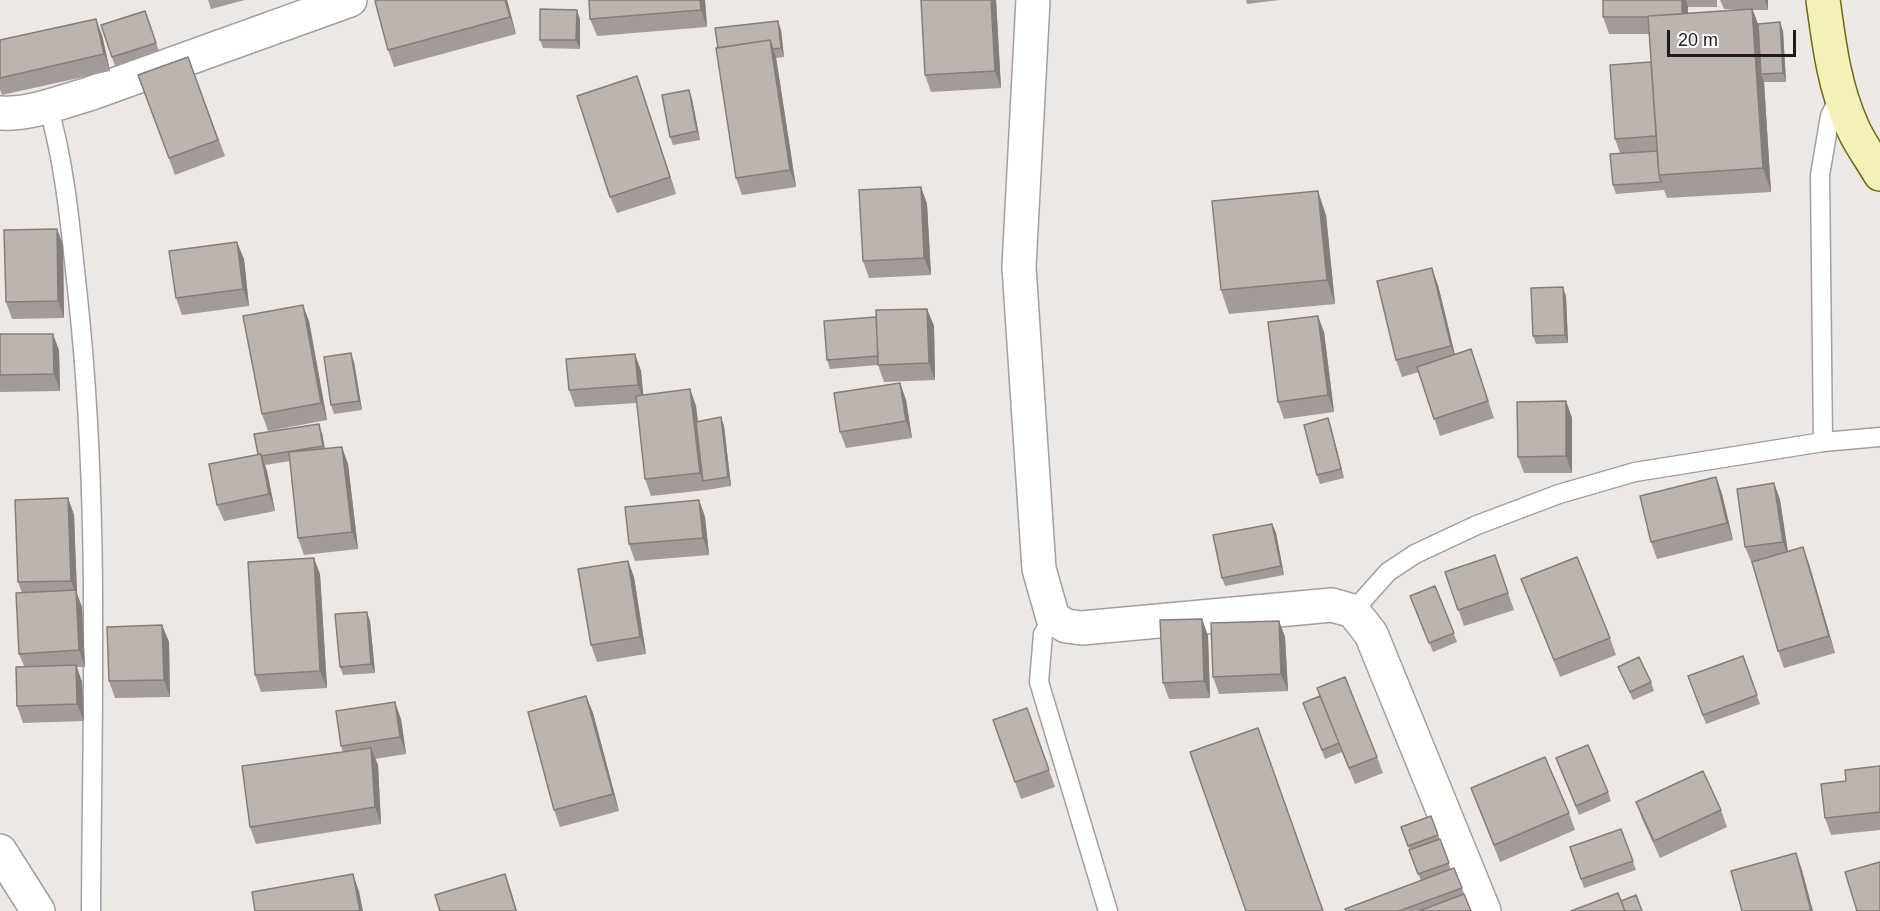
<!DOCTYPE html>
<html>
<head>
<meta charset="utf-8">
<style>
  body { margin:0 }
  #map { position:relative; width:1880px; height:911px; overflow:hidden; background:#ede8e3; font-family:Arial,sans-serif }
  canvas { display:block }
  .scale { position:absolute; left:1667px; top:30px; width:129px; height:27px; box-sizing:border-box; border:3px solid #1c1c1c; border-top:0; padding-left:8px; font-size:18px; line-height:21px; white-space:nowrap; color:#1c1c1c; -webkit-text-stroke:4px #fff; paint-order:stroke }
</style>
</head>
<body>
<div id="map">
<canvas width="1880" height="911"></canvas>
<div class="scale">20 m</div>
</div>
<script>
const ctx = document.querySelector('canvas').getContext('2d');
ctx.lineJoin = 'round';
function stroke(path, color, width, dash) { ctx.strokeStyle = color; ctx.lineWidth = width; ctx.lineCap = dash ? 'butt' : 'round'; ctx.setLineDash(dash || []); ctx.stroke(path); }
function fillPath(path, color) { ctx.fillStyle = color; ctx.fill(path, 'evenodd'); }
const lane = new Path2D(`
  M48,106C66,167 71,235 78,298C100,502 92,707 91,911
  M1823,442L1820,175L1830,116L1840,96
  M1353,611L1388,572L1415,554L1477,525L1559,494L1635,472L1823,442L1880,437
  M1053,618L1043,634L1039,682L1108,911`);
const street = new Path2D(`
  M1033,0L1019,267L1039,569L1053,618L1066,626L1082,628L1332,605L1353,611L1371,634L1484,911
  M0,113C29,115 61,102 89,94L350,0
  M0,851L38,911`);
const secondary = new Path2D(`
  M1823,0C1829,43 1834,86 1852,126C1859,143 1871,158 1880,174`);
const wall = new Path2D(`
  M208,0H245L211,9Z
  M379,0H507L516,34L394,67L388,50Z
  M705,0L707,27L597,36L590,19Z
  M996,0L1001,88L931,92L925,75Z
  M1246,0H1280L1247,4Z
  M1603,0H1717V7H1688V13L1743,10L1724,9L1720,0H1768V10H1753L1758,24L1783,31L1786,82H1764L1771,192L1667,198L1664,190L1616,194L1613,185L1620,153L1615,139L1651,62L1649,34H1609L1603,17Z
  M145,11L159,51L115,66L101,25Z
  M580,19V49L543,48L540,40Z
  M781,30L784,57L776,58L796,187L742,195L736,178L716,48Z
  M102,35L110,71L2,95L0,90V40Z
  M188,57L225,156L175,175L138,75Z
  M689,90L692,99L700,140L673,145L670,137Z
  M643,93L676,194L617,213L610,197Z
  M921,187L927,204L931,275L869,278L863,261Z
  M1326,215L1335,304L1229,314L1221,290Z
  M57,229L63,245L64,318L12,319L6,302Z
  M244,259L249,306L182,315L176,298Z
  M1438,285L1455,355L1471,349L1494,418L1440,436L1419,372L1402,377L1396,360Z
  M1566,296L1568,343L1536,344L1533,336Z
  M927,309L934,326L935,380L884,382L878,365L830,369L827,360L876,320Z
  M309,321L327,420L268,431L262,414Z
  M1324,332L1334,412L1284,419L1278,402Z
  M0,334L59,350L60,391L0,392Z
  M635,354L641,371L643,395L690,389L696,406L698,422L721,417L724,426L731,486L706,490L651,496L645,479L637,403L575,407L569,390Z
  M354,362L362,410L334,414L331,405Z
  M900,383L906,400L912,438L846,448L840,432Z
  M1566,401L1572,418V473H1524L1518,457Z
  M1328,418L1331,427L1344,478L1320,484L1317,475Z
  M322,433L325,449L348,464L358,549L304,555L298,538L290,461L265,465L267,471L275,511L224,521L217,505L258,454Z
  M1716,477L1722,494L1733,540L1657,559L1651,542Z
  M1774,483L1780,500L1788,552L1809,564L1835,653L1784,668L1778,651L1753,564H1752L1745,547Z
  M68,498L74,515L77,594L82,607L85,667H77L82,682L84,721L23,723L17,706L24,666L19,654L22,593L18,582Z
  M699,500L705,517L709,555L635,561L629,544Z
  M1272,524L1276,533L1284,575L1225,586L1222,578Z
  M1495,555L1514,610L1464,626L1445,572Z
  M628,561L634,577L646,654L597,662L591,645Z
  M320,574L327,688L261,692L255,675Z
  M1521,579L1610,638L1616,655L1560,677Z
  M1435,586L1457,642L1433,652L1410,596Z
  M1202,619L1208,636L1210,698L1169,699L1163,683Z
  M370,621L375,673L343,675L340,667Z
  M1279,621L1285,637L1288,691L1219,694L1213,677Z
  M162,625L169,642L170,697L115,698L109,681Z
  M1743,656L1760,704L1706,724L1688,676Z
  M1618,667L1651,682L1654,691L1633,700Z
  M586,696L593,713L619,811L560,827L554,810Z
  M1303,703L1377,757L1383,773L1355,784L1342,752L1325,759Z
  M1027,708L1055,787L1021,799L993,720Z
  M401,719L406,754L375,759L378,765L381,824L256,844L250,827L343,752L341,746Z
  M1556,758L1608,792L1611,801L1579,815Z
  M1880,766V830L1831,835L1825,818L1846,781Z
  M1471,788L1569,813L1575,830L1500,862Z
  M1636,802L1721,810L1727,827L1660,858L1642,819Z
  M1431,816L1451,870L1454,868L1471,911H1346L1421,881L1401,827Z
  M1621,829L1636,870L1584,888L1570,847Z`);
const shadedWall = new Path2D(`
  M505,0H507L516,34L510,17Z
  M700,0H705L707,27L701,10Z
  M991,0H996L1001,88L995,71Z
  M1682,0H1686L1688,7V34L1681,18Z
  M1765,0H1768V10Z
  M1752,9L1761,32V74L1764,82L1771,192L1763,168Z
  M577,10L580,19V49L576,40Z
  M96,19L102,35L110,71L104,54Z
  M778,21L781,30L784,57L781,48Z
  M1780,22L1783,31L1786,82L1783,73Z
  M770,40L776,57L796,187L790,170Z
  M637,76L643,93L676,194L670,177Z
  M689,90L692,99L700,140L697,131Z
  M921,187L927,204L931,275L924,258Z
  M1318,191L1326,215L1335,304L1327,280Z
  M57,229L63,245L64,318L58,301Z
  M237,242L244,259L249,306L243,289Z
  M1432,268L1438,285L1457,363L1451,346Z
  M1563,287L1566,296L1568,343L1565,335Z
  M303,305L309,321L327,420L321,403Z
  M927,309L934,326L935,380L929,363Z
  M1318,316L1324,332L1334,412L1328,395Z
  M53,334L59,350L60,391L54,374Z
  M351,353L354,362L362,410L359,401Z
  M635,354L641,371L644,402L638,385Z
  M900,383L906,400L912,438L906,421Z
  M690,389L696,406L705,481H703L700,473Z
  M1566,401L1572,418V473L1566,456Z
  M721,417L724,426L731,486L728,477Z
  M1328,418L1331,427L1344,478L1341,469Z
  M319,424L322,433L326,455L323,446Z
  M342,447L348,464L358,549L352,532Z
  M261,454L267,471L275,511L269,494Z
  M1716,477L1722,494L1733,540L1727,523Z
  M1774,483L1780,500L1789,559L1783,542Z
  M68,498L74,515L77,594L82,607L85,667L79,650L76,594L71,581Z
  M699,500L705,517L709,555L703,538Z
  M1272,524L1276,533L1284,575L1281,566Z
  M1803,547L1809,564L1835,653L1829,636Z
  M314,558L320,574L327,688L320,671Z
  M628,561L634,577L646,654L640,637Z
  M367,612L370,621L375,673L371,664Z
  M1202,619L1208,636L1210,698L1204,681Z
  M1279,621L1285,637L1288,691L1281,674Z
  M162,625L169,642L170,697L164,680Z
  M76,665L82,682L84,721L77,704Z
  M586,696L593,713L619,811L613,794Z
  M395,702L401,719L406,754L400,737Z
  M371,748L378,765L381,824L375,807Z
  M1796,853L1802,870L1813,911H1811Z
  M353,874L359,891L363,911H360Z
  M505,874L511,891L517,911H516Z`);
const building = new Path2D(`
  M379,0H505L510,17L388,50L375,1Z
  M589,0H700L701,10L590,19Z
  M921,0H991L995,71L925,75Z
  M1603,0H1682V14L1648,16V17H1603Z
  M540,9L577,10L576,40H540Z
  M1752,9L1763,168L1659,175L1648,16Z
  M145,11L156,43L112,57L101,25Z
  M96,19L104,54L0,78V40Z
  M778,21L781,48L773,49L770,40L718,48L715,28Z
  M1780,22L1783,73L1761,74L1758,24Z
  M770,40L790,170L736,178L716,48Z
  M188,57L218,140L169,158L138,75Z
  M1651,62L1656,136L1615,139L1610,65Z
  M637,76L670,177L610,197L577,96Z
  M689,90L697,131L670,137L662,95Z
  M1657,151L1659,175L1661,182L1613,185L1610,154Z
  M921,187L924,258L863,261L859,190Z
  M1318,191L1327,280L1221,290L1212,201Z
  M57,229L58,301L6,302L4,230Z
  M237,242L243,289L176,298L169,251Z
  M1432,268L1451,346L1396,360L1377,281Z
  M1563,287L1565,335L1533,336L1531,288Z
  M303,305L321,403L262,414L243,316Z
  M927,309L929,363L878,365L876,310Z
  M1318,316L1328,395L1278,402L1268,322Z
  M876,317L878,356L827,360L824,321Z
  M0,334H53L54,374L0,375Z
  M1471,349L1488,401L1434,419L1417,367Z
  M351,353L359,401L331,405L324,357Z
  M635,354L638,385L569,390L566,359Z
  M900,383L906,421L840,432L834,393Z
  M690,389L700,473L645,479L636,396Z
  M1566,401V456L1518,457L1517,402Z
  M721,417L728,477L703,481L696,422Z
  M1328,418L1341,469L1317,475L1304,425Z
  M319,424L323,446L261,456V454H258L254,434Z
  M342,447L352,532L298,538L289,452Z
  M261,454L269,494L217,505L209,464Z
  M1716,477L1727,523L1651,542L1640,496Z
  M1774,483L1783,542L1745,547L1737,489Z
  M68,498L71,581L18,582L15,500Z
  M699,500L703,538L629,544L625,507Z
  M1272,524L1281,566L1222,578L1213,535Z
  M1803,547L1829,636L1778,651L1752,562Z
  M1495,555L1508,593L1458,610L1445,572Z
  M1577,557L1610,638L1554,660L1521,579Z
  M314,558L320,671L255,675L248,562Z
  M628,561L640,637L591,645L578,569Z
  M1435,586L1454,633L1429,643L1410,596Z
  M76,590L79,650L19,654L16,593Z
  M367,612L371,664L340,667L335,614Z
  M1202,619L1204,681L1163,683L1160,620Z
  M1279,621L1281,674L1213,677L1211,623Z
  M162,625L164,680L109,681L107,627Z
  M1743,656L1757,695L1703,715L1688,676Z
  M1639,657L1651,682L1630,692L1618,667Z
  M76,665L77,704L17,706L16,667Z
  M1345,677L1377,757L1349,768L1317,688Z
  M586,696L613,794L554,810L528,712Z
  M1320,696L1339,743L1322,750L1303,703Z
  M395,702L400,737L341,746L336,711Z
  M1027,708L1049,770L1015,782L993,720Z
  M1258,728L1323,911H1246L1190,752Z
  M1588,745L1608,792L1576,806L1556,758Z
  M371,748L375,807L250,827L242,766Z
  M1545,757L1569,813L1494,845L1471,788Z
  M1880,766V812L1825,818L1821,784L1846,781L1845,770Z
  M1703,771L1721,810L1654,841L1636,802Z
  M1431,816L1438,835L1408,846L1401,827Z
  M1621,829L1633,861L1581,879L1570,847Z
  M1440,839L1449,863L1418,874L1409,850Z
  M1796,853L1811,911H1742L1731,871Z
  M1880,862V911H1857L1845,872Z
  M1454,868L1462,888L1399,911H1346L1345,909Z
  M353,874L360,911H255L252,892Z
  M505,874L516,911H440L435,895Z
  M1618,893L1625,911H1571Z
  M1464,894L1471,911H1419Z
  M1636,895L1642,911H1625L1621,901Z`);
stroke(lane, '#a0a0a0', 21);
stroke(street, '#a0a0a0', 36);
stroke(secondary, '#6b6a0c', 36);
stroke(lane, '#fff', 18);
stroke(street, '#fff', 33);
stroke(secondary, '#f5f0b9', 33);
fillPath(wall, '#a39b97');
fillPath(shadedWall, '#847e7b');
fillPath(building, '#bdb4b0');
stroke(building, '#847e7b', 1.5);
</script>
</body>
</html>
